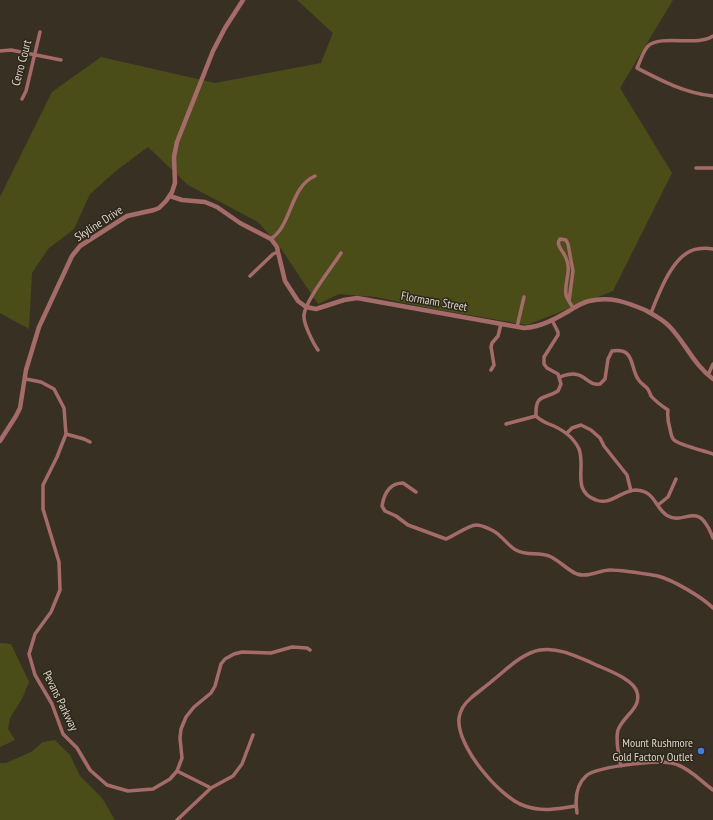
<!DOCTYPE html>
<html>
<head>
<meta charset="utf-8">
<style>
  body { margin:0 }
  canvas { display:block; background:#383023 }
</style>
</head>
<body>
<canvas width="713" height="820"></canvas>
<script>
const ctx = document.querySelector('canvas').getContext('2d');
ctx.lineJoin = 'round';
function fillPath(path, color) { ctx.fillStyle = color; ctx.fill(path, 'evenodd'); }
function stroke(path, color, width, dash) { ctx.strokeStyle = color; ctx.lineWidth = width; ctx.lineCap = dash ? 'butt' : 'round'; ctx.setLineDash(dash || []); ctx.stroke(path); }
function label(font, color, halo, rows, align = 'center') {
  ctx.font = font + ' "PT Sans Narrow",sans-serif'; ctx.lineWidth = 3; ctx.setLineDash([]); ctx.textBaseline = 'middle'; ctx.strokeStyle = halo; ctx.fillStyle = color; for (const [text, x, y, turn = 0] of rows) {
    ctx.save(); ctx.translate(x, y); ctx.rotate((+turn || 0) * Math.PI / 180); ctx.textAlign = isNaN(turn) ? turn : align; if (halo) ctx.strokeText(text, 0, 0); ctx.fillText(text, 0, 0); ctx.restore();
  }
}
const green = new Path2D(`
  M297,0H673L620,88L672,173L613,291L527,325L429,308L376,297L339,294L318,304L280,247L258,222L188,185L148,147L117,170L90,194L74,229L48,249L32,273L29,329L0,313V197L52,92L101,57L215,83L321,63L333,33Z
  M0,643L11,644L29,682L22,699L10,718L8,729L15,740L0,747Z
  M55,740L70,755L80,776L102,798L115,820H0V763H6L31,752L43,742Z`);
const minor = new Path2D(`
  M713,36C698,47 661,34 648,46C643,51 640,62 637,68C662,81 685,93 713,96
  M0,51L11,50L61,60
  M22,99L26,91L40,32
  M696,168H713
  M271,239C274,237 277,234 280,230C292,213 294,185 315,176
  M250,276L273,254L278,252
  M569,301L573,271L568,244L566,240L560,239C555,246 564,251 566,258C572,270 564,282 566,295C567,299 571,304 573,308
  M651,313C659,293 673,253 697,249C702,248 708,248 713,249
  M552,320L558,332V335L544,357V364L547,368L558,374L561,384L558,391C544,400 535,393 536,416C540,420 544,422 549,424C562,429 573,436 579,449C586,467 571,491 596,500C611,506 621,490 636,490C656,491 655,509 668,516C682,524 695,506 706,524C709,528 711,533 713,538
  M517,327L524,297
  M318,350C313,343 303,323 304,315C305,301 332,267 341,253
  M491,370L494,365L491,347L492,343L498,336L501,324
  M708,375L713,364
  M560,377C586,367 584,386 600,384L605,379L608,359L612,351C635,347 630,367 638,379C640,383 644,385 647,388C649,390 650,394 651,396C656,402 662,406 668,410C667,417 668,422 670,429C671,433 671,437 674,440C679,445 705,451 713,454
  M26,379L41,382L54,389L64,408L66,434L57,457L43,485V509L59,562L60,590L51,612L35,634L29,654L35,675L52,704L63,734L77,748L90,770L107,785L128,791L153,789L170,779L177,771L182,758L180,738L181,729L186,717L194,707L211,693L215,686L221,664L225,659L234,654L242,652L271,653L292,647L307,648L310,650
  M506,424L536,416
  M567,433L572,428L581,425L591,430L600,438L604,446L627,475L631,491
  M66,434L84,439L90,442
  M416,492L403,483C389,483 384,494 382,506L385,511L396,516L408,525L446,539C454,536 469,525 476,525C482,525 496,531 500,536C506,541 510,547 516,550C526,556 538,552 549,556C559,560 567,570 577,574C588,578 599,570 610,570C621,570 646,574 658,576C673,580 702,597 713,608
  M658,505L668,497L676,479
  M177,771L211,788
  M576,806C558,809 542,812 525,806C500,798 456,746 459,718C460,711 465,703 471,698C478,692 485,687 492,681C506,670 522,653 540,650C558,647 576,656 592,663C604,669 633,678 637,692C642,708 623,716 618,730C615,741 619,756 621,766
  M577,813C575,800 575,786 586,776C595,767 646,762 660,762C666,762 673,763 678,765C690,769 702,782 713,790
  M177,820L211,788L233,776L242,764L253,735`);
const tertiary = new Path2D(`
  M170,196L182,200L205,202L217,207L240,223L271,239L277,247L278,252L285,281L298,301L306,307L316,309L344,300L357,298L524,328C541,327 555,319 569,311C575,307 582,303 589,301C610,296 626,302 645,310C654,315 663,319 670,327C686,344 694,365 713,379
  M0,441L16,416L20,408L26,370L39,327L72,256L80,246L127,216L154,210L159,208L166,201L172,192L175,183L174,157L177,142L213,51L225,28L243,0`);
const markers = [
  [701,751,4,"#3f7fe0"]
];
const streetNames = [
  ["Cerro Court",22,63,-75],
  ["Skyline Drive",99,224,-33],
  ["Flormann Street",434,302,10],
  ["Pevans Parkway",60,701,64]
];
const poiNames = [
  ["Mount Rushmore",693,744],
  ["Gold Factory Outlet",693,758]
];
fillPath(green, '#4a4d18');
stroke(minor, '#a56b69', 3.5);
stroke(tertiary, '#a56b69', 4.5);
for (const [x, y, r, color] of markers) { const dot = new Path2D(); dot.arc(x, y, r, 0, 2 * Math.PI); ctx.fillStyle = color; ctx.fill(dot); stroke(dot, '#2e2619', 1.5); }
label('12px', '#dad5cd', '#2e2619', streetNames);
label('12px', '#dad5cd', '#2e2619', poiNames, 'right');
</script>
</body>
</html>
